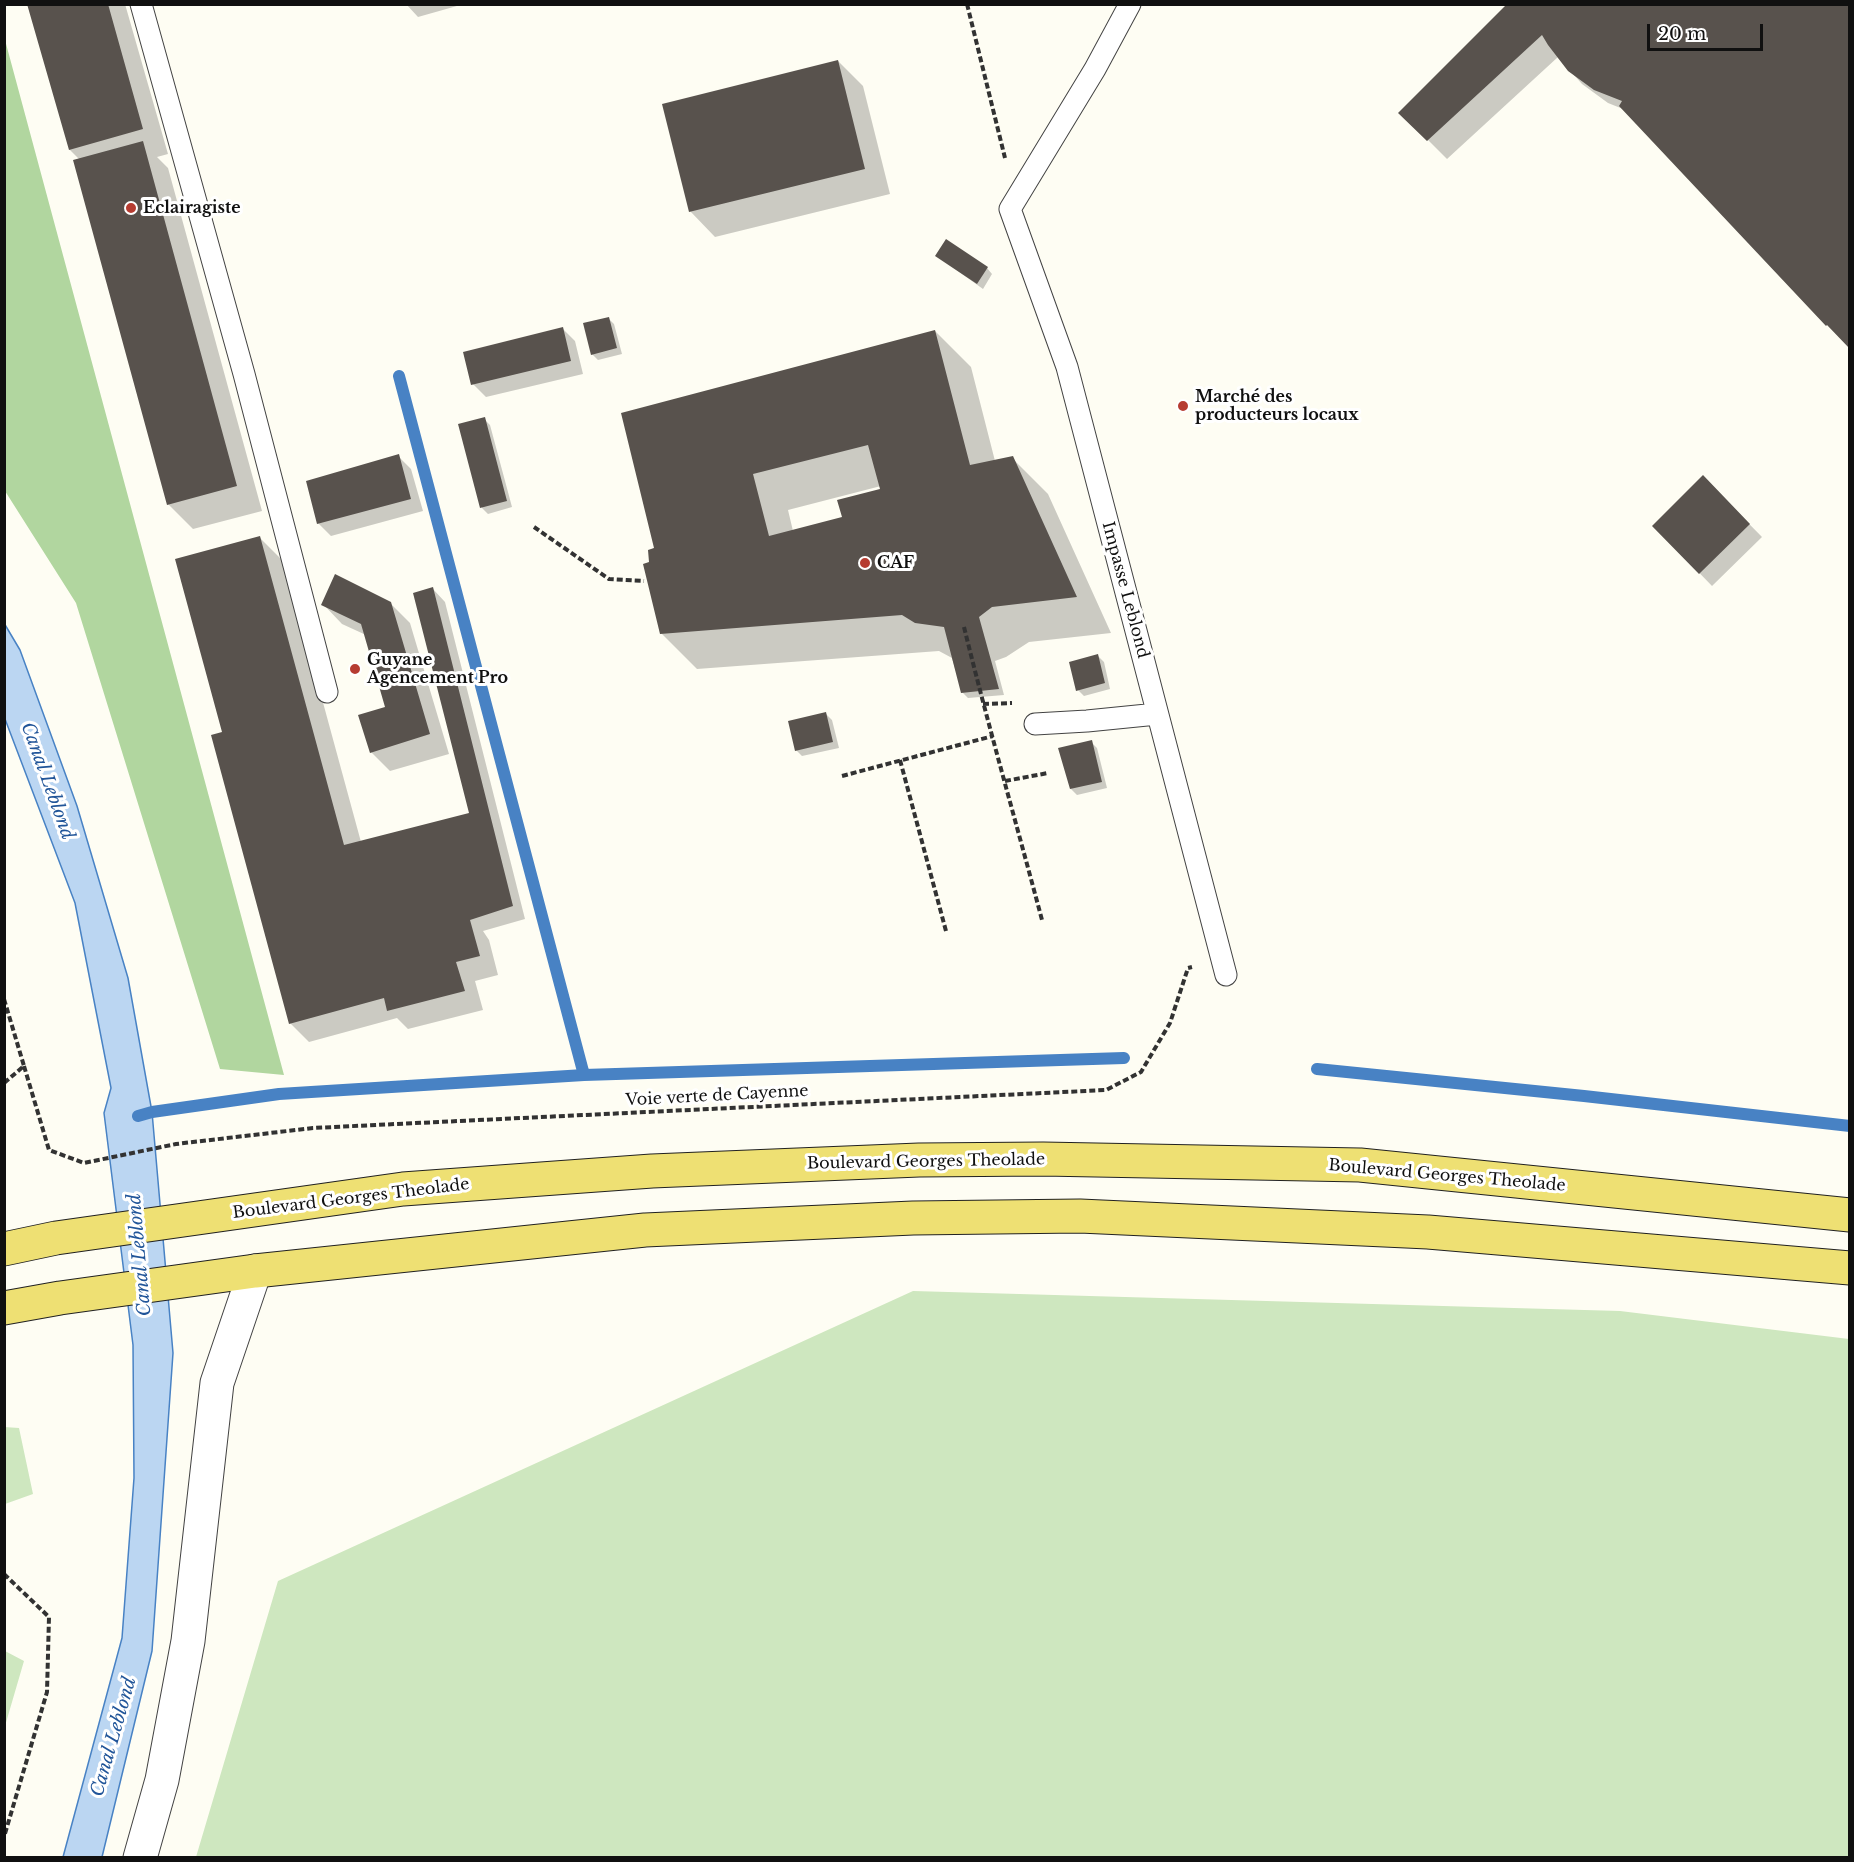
<!DOCTYPE html>
<html>
<head>
<meta charset="utf-8">
<style>
  body { margin:0 }
  #map { position:relative; width:1854px; height:1862px; overflow:hidden; background:#fefdf3; font-family:"Libre Baskerville",serif }
  canvas { display:block }
  .frame { position:absolute; inset:0; border:6px solid #101010; pointer-events:none }
  .scale { position:absolute; left:1647px; top:24px; width:116px; height:27px; box-sizing:border-box; border:3px solid #101010; border-top:0; padding-left:8px; font-size:18px; line-height:21px; white-space:nowrap; color:#101010; -webkit-text-stroke:4px #fff; paint-order:stroke }
</style>
</head>
<body>
<div id="map">
<canvas width="1854" height="1862"></canvas>
<div class="frame"></div>
<div class="scale">20 m</div>
</div>
<script>
const ctx = document.querySelector('canvas').getContext('2d');
ctx.lineJoin = 'round';
function fillPath(path, color) { ctx.fillStyle = color; ctx.fill(path, 'evenodd'); }
function stroke(path, color, width, dash) { ctx.strokeStyle = color; ctx.lineWidth = width; ctx.lineCap = dash ? 'butt' : 'round'; ctx.setLineDash(dash || []); ctx.stroke(path); }
function label(font, color, halo, rows, align = 'center') {
  ctx.font = font + ' "Libre Baskerville",serif'; ctx.lineWidth = 6; ctx.setLineDash([]); ctx.textBaseline = 'middle'; ctx.strokeStyle = halo; ctx.fillStyle = color; for (const [text, x, y, turn = 0] of rows) {
    ctx.save(); ctx.translate(x, y); ctx.rotate((+turn || 0) * Math.PI / 180); ctx.textAlign = isNaN(turn) ? turn : align; if (halo) ctx.strokeText(text, 0, 0); ctx.fillText(text, 0, 0); ctx.restore();
  }
}
const green = new Path2D(`
  M913,1291L1620,1311L1849,1339V1857H196L278,1581Z
  M4,1427L19,1428L33,1494L5,1504Z
  M5,1651L24,1661L5,1726Z`);
const forest = new Path2D(`
  M4,40H5L284,1075L220,1069L76,603L5,491Z`);
const water = new Path2D(`
  M4,623L20,650L77,806L128,978L152,1112L173,1353L152,1651L102,1857H63L122,1638L134,1478L133,1345L104,1113L111,1088L75,903L5,719Z`);
const shadow = new Path2D(`
  M29,4H125L168,154L157,157L168,168L262,511L193,529L168,504L80,160L70,150Z
  M406,4H464L418,17Z
  M1509,4H1850L1846,344L1623,109L1608,103L1582,84L1558,57L1447,159L1420,132Z
  M838,61L863,86L890,194L715,237L690,211Z
  M937,256L987,268L992,274L983,289Z
  M608,318L614,324L622,354L598,360L592,354Z
  M563,329L575,341L583,374L486,397L473,384Z
  M935,331L971,367L995,461L1012,458L1048,494L1111,633L1029,642L1006,657L995,661L1004,695L968,698L962,692L952,658L939,651L697,669L661,633L650,551ZM881,486L882,491L844,518L793,531L788,510Z
  M484,419L490,425L512,507L488,514L482,508L460,425Z
  M398,456L411,469L423,511L331,536L318,523Z
  M1703,477L1762,537L1712,586L1654,526Z
  M260,538L285,563L361,842L471,814L433,589L445,602L525,919L483,931L489,940L498,975L475,981L483,1010L408,1029L397,1018L309,1042L290,1023L223,733Z
  M390,603L410,623L449,754L390,771L371,752L387,708L366,635L342,624L323,604Z
  M1098,656L1104,662L1110,689L1084,696L1078,690Z
  M826,714L832,720L839,748L802,756L796,750Z
  M1091,742L1097,748L1107,788L1077,795L1071,789Z`);
const stream = new Path2D(`
  M399,376L584,1075
  M1317,1069L1584,1096L1850,1126
  M138,1116L152,1112L279,1094L584,1075L1124,1058`);
const building = new Path2D(`
  M27,4H108L143,129L69,150Z
  M1507,4H1850V349L1827,325L1826,326L1619,106L1622,101L1594,90L1568,71L1548,45L1542,35L1427,141L1398,113Z
  M838,60L865,169L689,212L662,104Z
  M143,141L237,486L167,505L73,160Z
  M946,239L988,267L977,284L935,256Z
  M609,317L617,348L591,355L583,323Z
  M563,327L571,361L471,385L463,352Z
  M935,330L970,465L1013,456L1077,597L992,607L979,617L999,689L961,693L944,627L915,623L902,615L660,634L643,564L649,562L648,550L654,548L621,413ZM868,445L880,489L837,500L842,517L769,536L753,474Z
  M485,417L507,501L480,508L458,424Z
  M399,454L411,499L317,524L306,481Z
  M1703,475L1750,524L1699,574L1652,526Z
  M260,536L344,845L469,813L413,593L433,587L513,906L470,920L480,956L456,962L465,991L387,1011L384,998L289,1024L211,735L222,732L175,559Z
  M335,574L391,602L430,734L370,753L358,715L385,707L361,624L321,605Z
  M1098,654L1105,683L1076,691L1069,662Z
  M826,712L833,742L795,751L788,721Z
  M1092,740L1102,782L1070,789L1058,748Z`);
const path = new Path2D(`
  M967,4L1005,158
  M534,527L609,579L644,581
  M964,627C988,725 1016,822 1042,920
  M983,704L1012,703
  M900,760L946,931
  M842,776L993,736
  M1005,781L1048,773
  M4,999L24,1066L4,1083
  M24,1066L49,1150L84,1163L176,1144L313,1128L1106,1090L1141,1072L1170,1023L1188,968L1192,967
  M4,1574L49,1617L47,1692L4,1837`);
const lane = new Path2D(`
  M141,4L244,374L327,692
  M1130,4L1095,69L1010,209L1067,367L1226,975
  M1035,724L1087,721L1157,714`);
const street = new Path2D(`
  M140,1858L162,1780L188,1641L217,1383L255,1271`);
const primary = new Path2D(`
  M4,1249L56,1238L403,1189L652,1171L919,1160L1043,1159L1360,1165L1850,1215
  M4,1308L60,1298L255,1271L645,1230L913,1218L1080,1216L1428,1232L1850,1268`);
const markers = [
  [131,208,6,"#b63c31"],
  [1183,406,6,"#b63c31"],
  [865,563,6,"#b63c31"],
  [355,669,6,"#b63c31"]
];
const poiNames = [
  ["Eclairagiste",143,208],
  ["Marché des",1195,397],
  ["producteurs locaux",1195,415],
  ["CAF",877,563],
  ["Guyane",367,660],
  ["Agencement Pro",367,678]
];
const streetNames = [
  ["Impasse Leblond",1125,590,75],
  ["Voie verte de Cayenne",717,1096,-3],
  ["Boulevard Georges Theolade",926,1162,-1],
  ["Boulevard Georges Theolade",1447,1176,5],
  ["Boulevard Georges Theolade",351,1199,-7]
];
const waterNames = [
  ["Canal Leblond",47,781,70],
  ["Canal Leblond",140,1255,-95],
  ["Canal Leblond",114,1737,-74]
];
fillPath(green, '#cee7bf');
fillPath(forest, '#b1d69f');
fillPath(water, '#bbd6f2');
stroke(water, '#4882c4', 1.5);
fillPath(shadow, '#0003');
stroke(stream, '#4882c4', 12);
fillPath(building, '#58524d');
stroke(lane, '#434343', 23);
stroke(street, '#434343', 35);
stroke(primary, '#212121', 35);
stroke(path, '#323232', 4, [6, 3]);
stroke(lane, '#fff', 21);
stroke(street, '#fff', 33);
stroke(primary, '#eee073', 33);
for (const [x, y, r, color] of markers) { const dot = new Path2D(); dot.arc(x, y, r, 0, 2 * Math.PI); ctx.fillStyle = color; ctx.fill(dot); stroke(dot, '#fff', 2); }
label('bold 16px', '#101010', '#fff', poiNames, 'left');
label('16px', '#101010', '#fff', streetNames);
label('italic 18px', '#215599', '#fff', waterNames);
</script>
</body>
</html>
